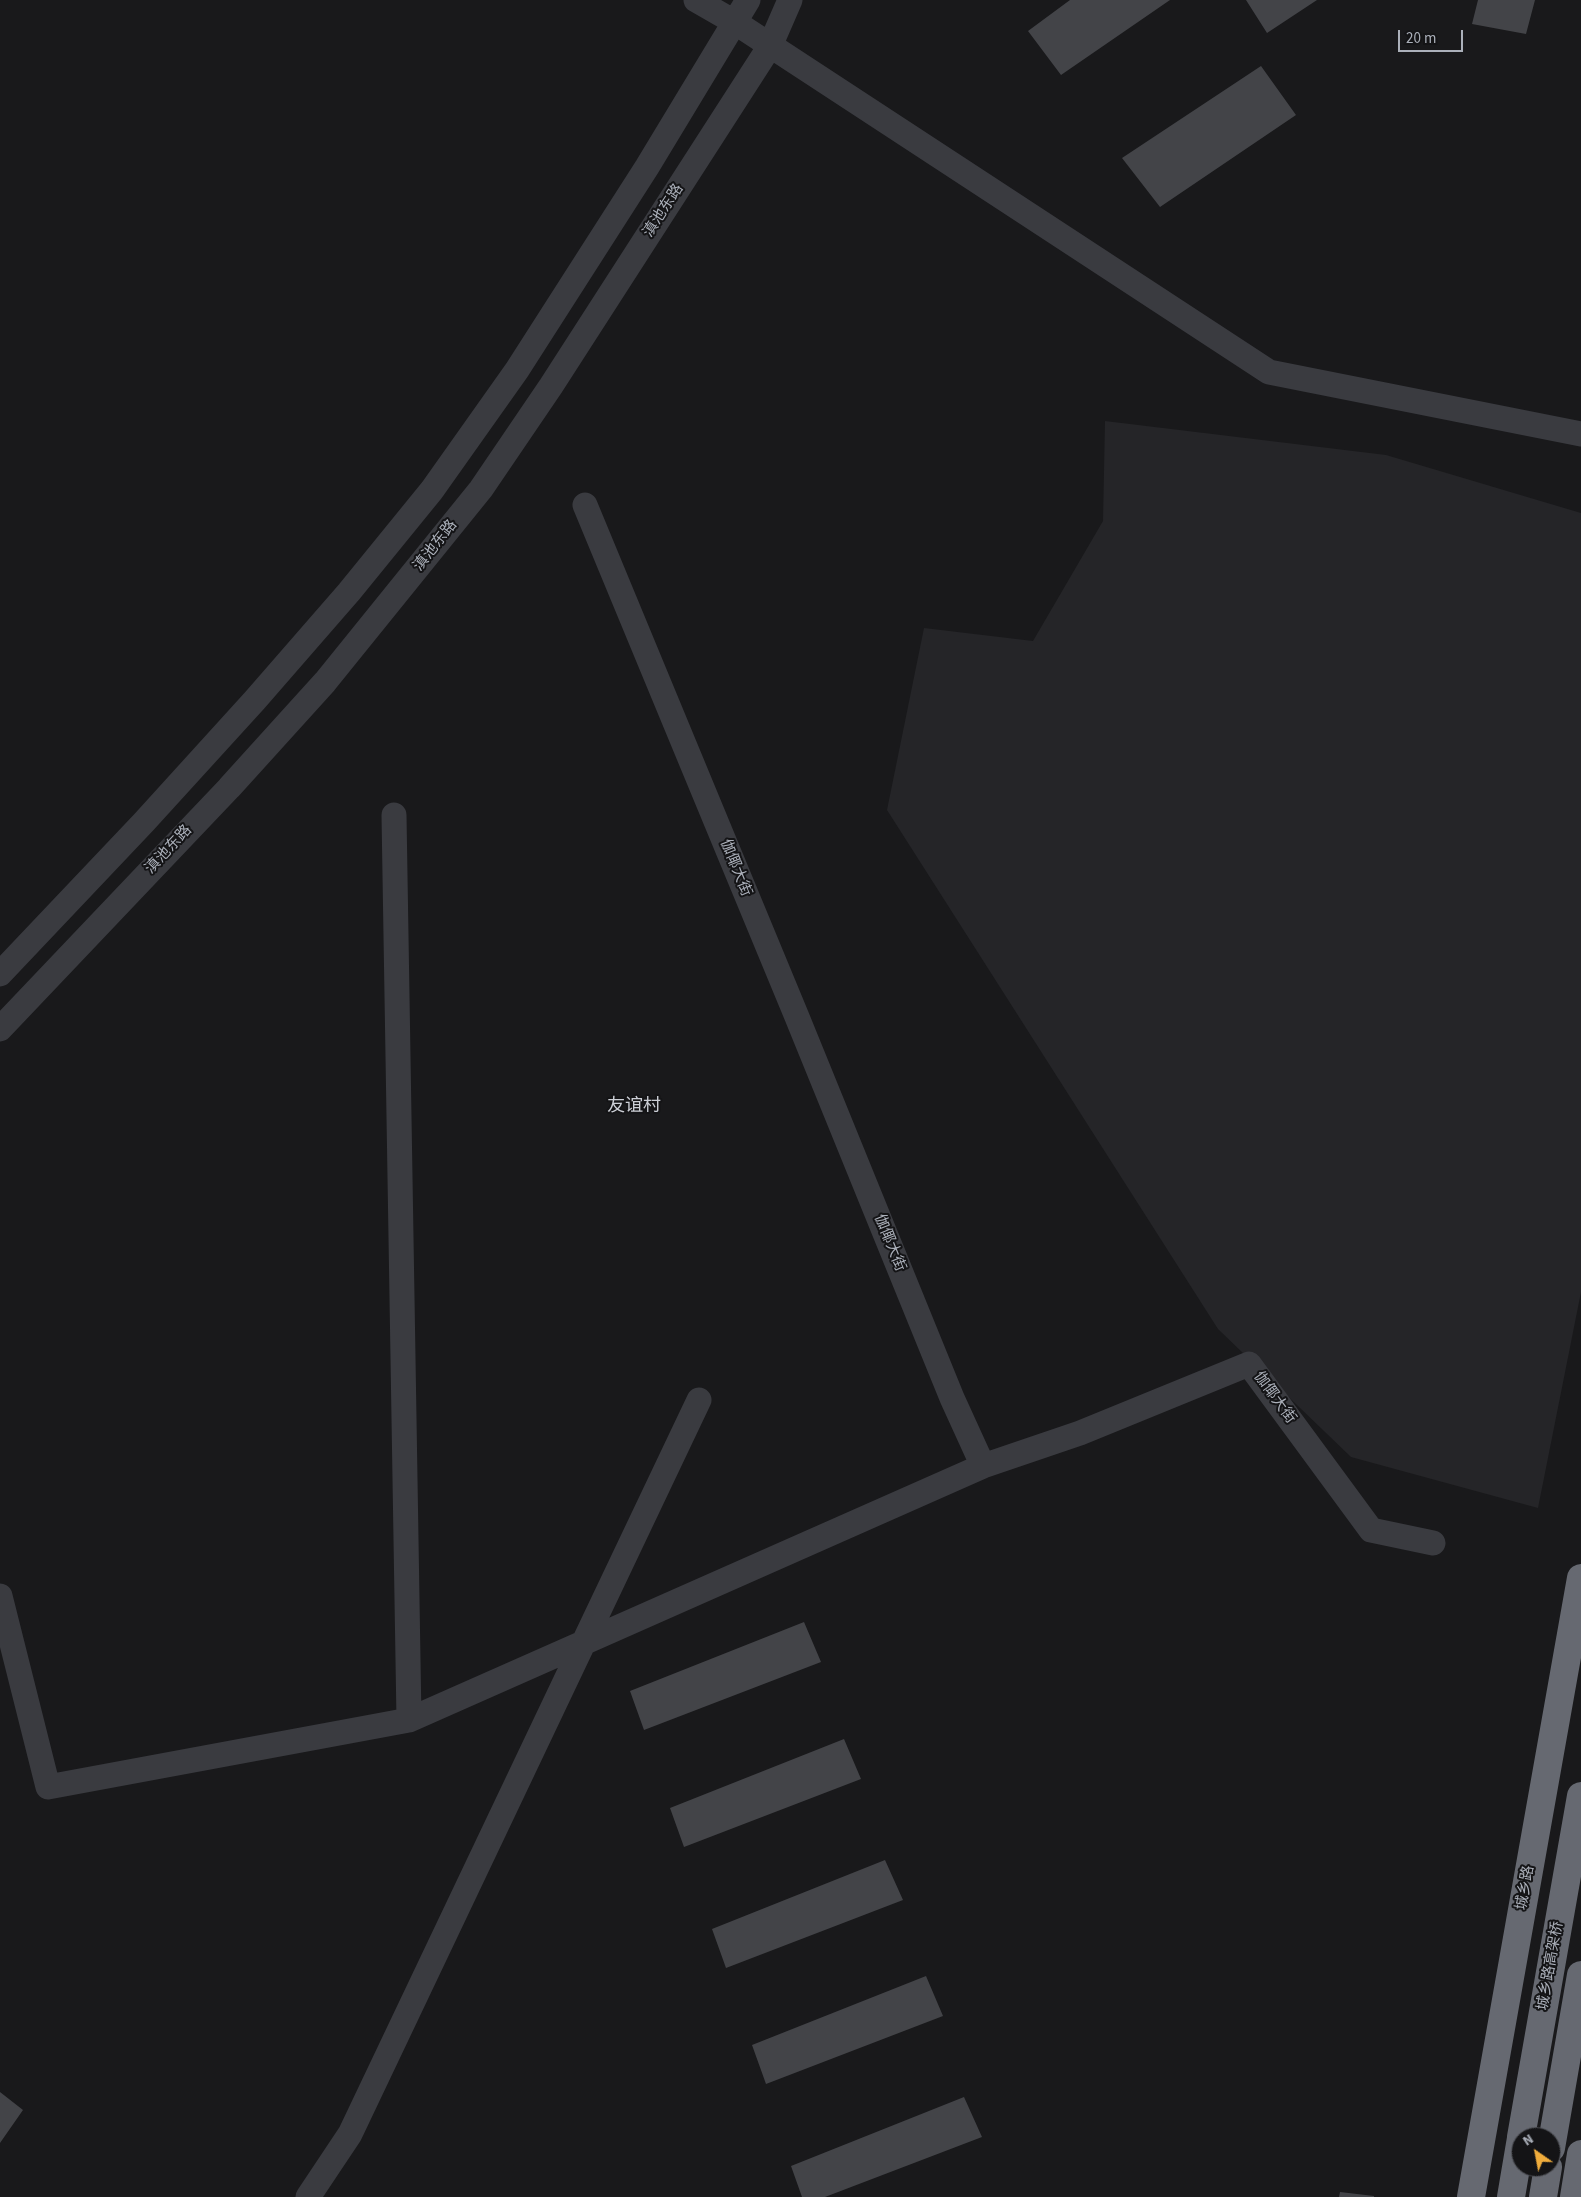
<!DOCTYPE html>
<html>
<head>
<meta charset="utf-8">
<style>
  body { margin:0 }
  #map { position:relative; width:1581px; height:2197px; overflow:hidden; background:#19191b; font-family:"Source Sans 3",sans-serif }
  canvas { display:block }
  .north { position:absolute; left:1511px; top:2127px; width:50px; height:50px; box-sizing:border-box; background:#141416; border:1px solid #505258; border-radius:50%; rotate:327deg; font-size:14px; font-weight:700; line-height:20px; text-align:center; color:#abb0ba }
  .north::after { content:''; display:block; margin:auto; width:18px; height:22px; background:#efac3c; clip-path:polygon(50% 0,100% 100%,50% 72%,0 100%) }
  .scale { position:absolute; left:1398px; top:30px; width:65px; height:22px; box-sizing:border-box; border:2px solid #abb0ba; border-top:0; padding-left:6px; font-size:15px; line-height:18px; white-space:nowrap; color:#abb0ba; -webkit-text-stroke:4px #141416; paint-order:stroke }
</style>
</head>
<body>
<div id="map">
<canvas width="1581" height="2197"></canvas>
<div class="north">N</div>
<div class="scale">20 m</div>
</div>
<script>
const ctx = document.querySelector('canvas').getContext('2d');
ctx.lineJoin = 'round';
function fillPath(path, color) { ctx.fillStyle = color; ctx.fill(path, 'evenodd'); }
function stroke(path, color, width, dash) { ctx.strokeStyle = color; ctx.lineWidth = width; ctx.lineCap = dash ? 'butt' : 'round'; ctx.setLineDash(dash || []); ctx.stroke(path); }
function label(font, color, halo, rows, align = 'center') {
  ctx.font = font + ' "Source Sans 3","Noto Sans SC",sans-serif'; ctx.lineWidth = 4; ctx.setLineDash([]); ctx.textBaseline = 'middle'; ctx.strokeStyle = halo; ctx.fillStyle = color; for (const [text, x, y, turn = 0] of rows) {
    ctx.save(); ctx.translate(x, y); ctx.rotate((+turn || 0) * Math.PI / 180); ctx.textAlign = isNaN(turn) ? turn : align; if (halo) ctx.strokeText(text, 0, 0); ctx.fillText(text, 0, 0); ctx.restore();
  }
}
const built = new Path2D(`
  M1105,421L1386,455L1581,513V1292L1538,1508L1351,1457L1218,1329L887,810L924,628L1033,641L1103,521Z`);
const building = new Path2D(`
  M1070,0H1170L1061,75L1028,31Z
  M1246,0H1317L1267,33Z
  M1478,0H1535L1526,34L1472,24Z
  M1261,66L1296,115L1160,207L1122,158Z
  M804,1622L821,1662L644,1730L630,1691Z
  M844,1739L861,1779L684,1847L670,1808Z
  M885,1860L903,1900L726,1968L712,1929Z
  M926,1976L943,2016L766,2084L752,2045Z
  M0,2092L23,2110L0,2143Z
  M964,2097L982,2137L825,2197H802L791,2166Z
  M1340,2192L1374,2196V2197H1339Z`);
const minor = new Path2D(`
  M696,0L736,23L1269,372L1581,434
  M585,505L797,1017L952,1398L983,1466L1080,1433L1249,1364L1371,1530L1433,1543
  M394,815L409,1720
  M0,974L144,822L255,700L349,592L432,490L517,370L647,167L748,0
  M0,1029L229,788L325,682L481,489L551,386L770,46L790,0
  M0,1596L48,1787L409,1720L983,1466
  M308,2197L350,2134L699,1400`);
const highway = new Path2D(`
  M1521,2137L1581,1796
  M1551,2148L1581,1975
  M1471,2197L1581,1578
  M1511,2197L1521,2138
  M1543,2197L1548,2167
  M1574,2197L1581,2154`);
const streetNames = [
  ["滇池东路",664,211,-57],
  ["滇池东路",436,546,-52],
  ["滇池东路",169,850,-47],
  ["伽倻大街",735,868,68],
  ["伽倻大街",889,1243,68],
  ["伽倻大街",1274,1398,54],
  ["城乡路",1526,1888,-80],
  ["城乡路高架桥",1551,1966,-80]
];
const quarterNames = [
  ["友谊村",634,1107]
];
fillPath(built, '#252528');
fillPath(building, '#434448');
stroke(minor, '#3a3b40', 25);
stroke(highway, '#666971', 28);
label('15px', '#abb0ba', '#141416', streetNames);
label('18px', '#cccfd6', '#141416', quarterNames);
</script>
</body>
</html>
